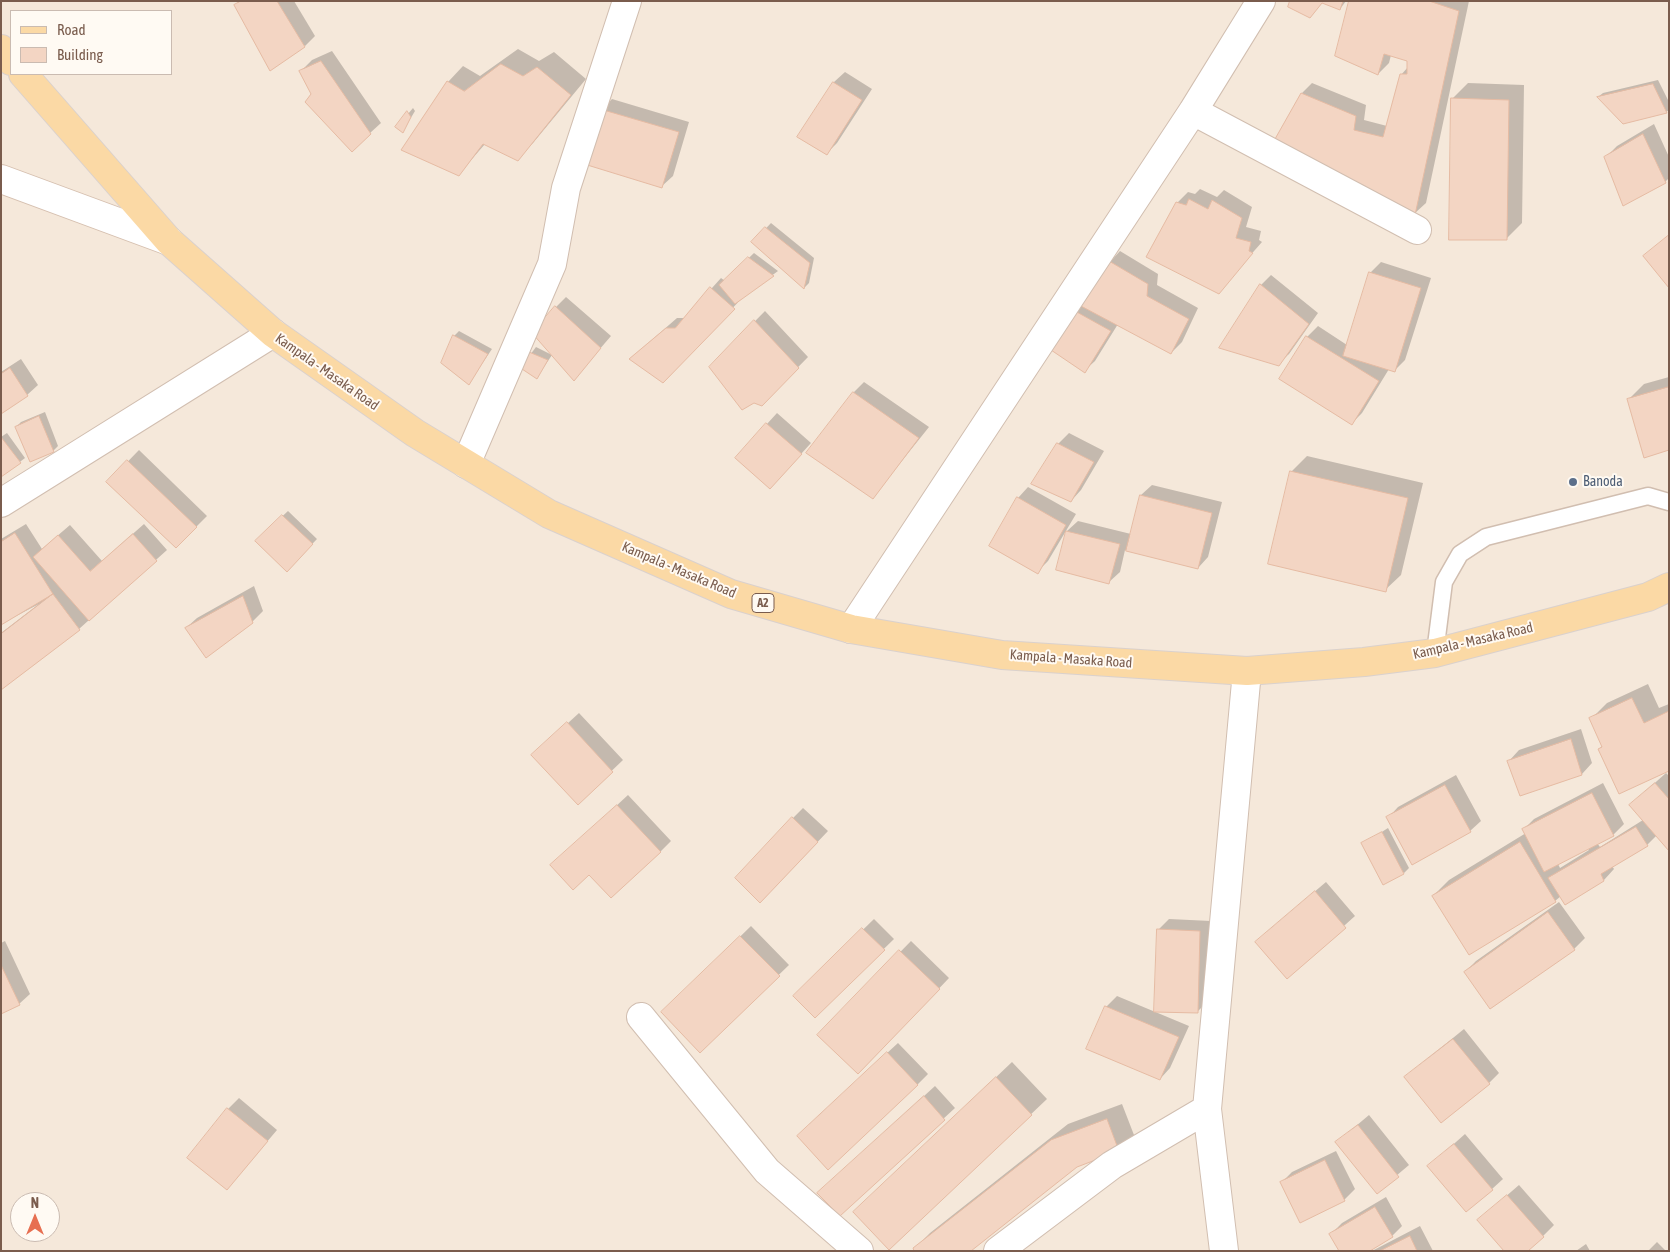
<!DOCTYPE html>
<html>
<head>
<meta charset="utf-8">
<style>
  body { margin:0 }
  #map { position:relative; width:1670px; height:1252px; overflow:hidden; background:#fdf6ec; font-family:"Asap Condensed",sans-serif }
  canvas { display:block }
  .frame { position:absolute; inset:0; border:2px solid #7a5c4d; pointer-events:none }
  .legend { position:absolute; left:10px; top:10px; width:162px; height:65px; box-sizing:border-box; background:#fffaf3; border:1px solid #cabbb1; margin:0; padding:6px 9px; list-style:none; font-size:15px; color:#7a5c4d }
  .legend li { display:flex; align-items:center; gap:10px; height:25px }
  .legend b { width:25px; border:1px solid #cabbb1 }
  .north { position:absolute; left:10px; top:1192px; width:50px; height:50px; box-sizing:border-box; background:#fffaf3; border:1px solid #cabbb1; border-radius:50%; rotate:0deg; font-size:14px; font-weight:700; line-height:20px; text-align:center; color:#7a5c4d }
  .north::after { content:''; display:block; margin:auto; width:18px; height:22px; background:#e76f51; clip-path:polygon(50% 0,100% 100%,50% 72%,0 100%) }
</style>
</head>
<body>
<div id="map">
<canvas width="1670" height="1252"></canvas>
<div class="frame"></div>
<ul class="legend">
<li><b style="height:6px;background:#fbd9a5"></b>Road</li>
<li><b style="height:14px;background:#f3d5c3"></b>Building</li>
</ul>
<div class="north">N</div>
</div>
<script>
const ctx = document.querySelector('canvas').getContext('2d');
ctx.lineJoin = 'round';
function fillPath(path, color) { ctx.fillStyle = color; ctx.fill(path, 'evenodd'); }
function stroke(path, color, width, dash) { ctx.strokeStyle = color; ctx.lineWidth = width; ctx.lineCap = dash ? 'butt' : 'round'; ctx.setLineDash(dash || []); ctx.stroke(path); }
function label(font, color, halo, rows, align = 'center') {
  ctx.font = font + ' "Asap Condensed",sans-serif'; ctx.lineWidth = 4; ctx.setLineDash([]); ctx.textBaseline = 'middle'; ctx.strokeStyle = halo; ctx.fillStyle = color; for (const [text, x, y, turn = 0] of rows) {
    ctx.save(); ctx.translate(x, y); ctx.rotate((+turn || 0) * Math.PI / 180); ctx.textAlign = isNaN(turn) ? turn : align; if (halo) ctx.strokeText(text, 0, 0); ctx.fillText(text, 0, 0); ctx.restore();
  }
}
const residential = new Path2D(`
  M1,1H1669V1251H1ZM11,11H171V74H11ZM20,1202H50V1232H20Z`);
const shadow = new Path2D(`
  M239,1H294L315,36L305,46L235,6Z
  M1292,1H1346L1340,9L1322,2Z
  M1350,1H1469L1426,203L1415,213L1302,93L1312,83L1366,105L1364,120L1387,126L1401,75L1408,67V60L1391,55L1389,63L1378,74Z
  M518,49L539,61L554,52L586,79L533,143L517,159L485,144L459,174L448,82L463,66L480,76Z
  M332,51L381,123L370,133L301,71L312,60Z
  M845,72L872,89L837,143L826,154L799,136L834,82Z
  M1658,80L1669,102V110L1666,112L1598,97L1603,93Z
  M1468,83L1524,85L1522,223L1506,239L1452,99Z
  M612,99L689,122L673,176L662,186L602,110Z
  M413,108L415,111L403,131L397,127Z
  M1654,124L1669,157V178L1665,182L1606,157L1617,146Z
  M1200,189L1217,197L1224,190L1252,207L1246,227L1261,231L1259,240L1262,242L1218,292L1177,203L1188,192L1195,194Z
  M771,223L814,258L809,283L804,288L753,242Z
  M1120,251L1158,274L1157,285L1198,308L1182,342L1171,353L1118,324L1095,361L1084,371L1076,312L1110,262Z
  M754,253L778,271L743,297L663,382L631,358L677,318H685L721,278L725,281Z
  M1381,262L1431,278L1405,360L1394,371L1389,369L1362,413L1351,424L1307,337L1318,326L1347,345L1370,273Z
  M1271,275L1318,313L1289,354L1278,364L1261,285Z
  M566,297L611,336L574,379L556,307Z
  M765,311L808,357L762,404L710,367Z
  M459,331L492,349L469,383L454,336Z
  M536,347L552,355L537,377L521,367Z
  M21,359L38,385L27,395L1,413V372Z
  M1669,377V449L1628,400L1644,384Z
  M864,382L929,427L873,497L854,392Z
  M45,412L58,446L53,451L16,427L21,422Z
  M777,413L811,443L781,476L736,458Z
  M7,433L25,458L1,476V437Z
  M1069,433L1104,451L1081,490L1071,501L1033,483L1058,444Z
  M139,450L207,516L176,547L108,482Z
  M1307,456L1423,483L1401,575L1385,590L1291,472Z
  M1152,485L1222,502L1208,557L1198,568L1125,550L1120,572L1109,582L1067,531L1078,521L1131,534L1141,495Z
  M1028,487L1076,514L1048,561L1037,572L1018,498Z
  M288,511L317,539L287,570L257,540Z
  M26,524L42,549L70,525L102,561L144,524L167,550L79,629L1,689V633L39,604L1,624V539Z
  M254,586L263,611L252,622L186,628L197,618Z
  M1648,684L1659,708L1669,704V769L1599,749L1603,745L1591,719L1607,703Z
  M579,713L623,760L578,803L544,745Z
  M1581,729L1592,763L1582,774L1521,795L1509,761L1519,750Z
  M1666,773L1669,776V849L1657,835L1647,845L1612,866L1614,869L1604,880L1566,903L1561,896L1555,901L1433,896L1449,880L1526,833L1524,829L1534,819L1603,783L1624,824L1613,835L1597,843L1600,847L1643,820L1630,805ZM1588,848L1589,850L1560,868L1558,864Z
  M1456,775L1481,821L1470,831L1388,818L1398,807Z
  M628,795L671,841L660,852L589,873L563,855Z
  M803,808L828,831L771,891L793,818Z
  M1388,828L1409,868L1404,873L1363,844Z
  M1326,882L1355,916L1287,977L1267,932Z
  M1559,902L1585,938L1574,949L1491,1007L1465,972L1476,961Z
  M874,919L894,939L815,1016L795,996Z
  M1169,919L1211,921L1208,1001L1197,1012L1159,929Z
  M751,926L789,965L700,1051L663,1012Z
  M5,941L30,994L19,1004L1,1013V943Z
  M911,941L949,978L869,1062L819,1035Z
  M1117,996L1189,1026L1170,1068L1160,1079L1088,1048L1106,1007Z
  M1464,1029L1499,1073L1489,1083L1405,1077Z
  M898,1043L928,1074L918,1084L809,1125Z
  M1012,1062L1047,1099L889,1249L870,1197Z
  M935,1086L955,1108L840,1214L830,1182Z
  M239,1098L277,1130L227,1189L228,1109Z
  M1122,1104L1134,1135L1118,1150L1077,1166L914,1249L930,1233L1068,1124Z
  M1369,1115L1409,1165L1377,1192L1337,1142Z
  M1465,1134L1503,1179L1492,1189L1429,1166Z
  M1336,1151L1355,1189L1344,1200L1301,1222L1281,1183L1292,1172Z
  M1519,1185L1554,1225L1543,1236L1490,1210Z
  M1386,1197L1402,1226L1392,1236L1331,1234L1342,1223Z
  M1420,1226L1433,1251H1372Z
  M1657,1242L1666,1251H1648Z
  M1586,1244L1590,1251H1576Z`);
const building = new Path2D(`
  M241,1H277L305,47L270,71L234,5Z
  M1290,1H1343L1340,10L1322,3L1310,18L1288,7Z
  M1349,1H1429L1459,11L1415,215L1275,139L1301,93L1356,116L1354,130L1383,137L1400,74H1407V61L1384,54L1378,75L1335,56Z
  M321,61L371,134L352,152L305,102L311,94L299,71Z
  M501,64L523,76L537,67L571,95L518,161L483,144L459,176L401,150L447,81L464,91Z
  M833,82L862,100L827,155L797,137Z
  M1653,84L1667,113L1623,124L1597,97Z
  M1451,98L1509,100L1507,240H1449Z
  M600,109L679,132L662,188L584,164Z
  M407,111L411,117L403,133L395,127Z
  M1643,134L1666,183L1623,206L1604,157Z
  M1189,199L1208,209L1212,200L1242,218L1236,238L1251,242L1249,251L1253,253L1219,294L1146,257L1176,202L1186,205Z
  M765,227L810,263L804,289L751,242Z
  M1669,235V288L1643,256Z
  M748,257L774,276L735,304L719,285Z
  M1109,261L1148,284L1147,296L1189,319L1171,354L1079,305Z
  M1369,272L1421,288L1395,372L1343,356Z
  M1260,284L1309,324L1279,366L1219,348Z
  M710,287L735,309L663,383L629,359L666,328H675Z
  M555,306L601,348L574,381L532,333Z
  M1075,311L1111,331L1085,373L1051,350Z
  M754,320L799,368L762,406L754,403L742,410L709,367Z
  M453,335L488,354L469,385L441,363Z
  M1306,336L1379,381L1352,425L1279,379Z
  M529,352L548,360L537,379L519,367Z
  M10,368L28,396L1,414V374Z
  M1669,387V450L1644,458L1627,399Z
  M853,392L919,438L873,499L806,453Z
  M39,416L54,452L30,462L15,427Z
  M766,423L802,454L770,489L735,458Z
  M1,437L21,463L1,477Z
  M1057,443L1094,462L1071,502L1031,484Z
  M127,460L197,527L176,548L106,482Z
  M1290,471L1408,498L1386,592L1268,564Z
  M1140,495L1212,513L1198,569L1126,551Z
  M1017,497L1066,525L1038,574L989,546Z
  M282,515L313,544L287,572L255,541Z
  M1066,531L1120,544L1109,584L1056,570Z
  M15,533L53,594L1,625V542Z
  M133,534L157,561L89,621L33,557L58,535L90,571Z
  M53,594L80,630L1,690V634Z
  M243,596L253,623L206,658L185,628Z
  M1632,698L1644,723L1669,711V771L1619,794L1598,749L1602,747L1589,718Z
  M567,722L613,772L578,805L531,755Z
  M1571,739L1582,775L1520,796L1507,761Z
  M1655,783L1669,799V851L1629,805Z
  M1445,785L1471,832L1412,865L1386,817Z
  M1592,793L1614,836L1544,872L1522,829Z
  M617,805L661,852L611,898L589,875L573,890L550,865Z
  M792,817L818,842L760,903L735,878Z
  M1636,827L1648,846L1601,874L1604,881L1565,905L1548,878Z
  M1382,832L1404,874L1383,885L1361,843Z
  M1520,842L1556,902L1469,955L1432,896Z
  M1315,891L1346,928L1287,979L1255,942Z
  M1548,912L1575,950L1490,1009L1464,972Z
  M862,928L885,950L815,1018L793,996Z
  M1157,929L1200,931L1198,1013L1154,1012Z
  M740,936L780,976L700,1053L661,1012Z
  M899,950L940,989L858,1074L817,1035Z
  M1,965L20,1005L1,1014Z
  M1105,1006L1179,1037L1160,1080L1086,1049Z
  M1453,1039L1490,1084L1441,1123L1404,1077Z
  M887,1052L918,1085L828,1170L797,1136Z
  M996,1077L1032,1115L889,1250L853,1212Z
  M924,1096L945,1120L840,1216L817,1193Z
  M227,1108L268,1141L227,1190L187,1158Z
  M1107,1119L1119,1151L1077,1167L971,1251H914L913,1248L1051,1140Z
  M1358,1125L1399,1177L1377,1194L1335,1142Z
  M1454,1144L1493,1190L1466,1212L1427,1166Z
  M1325,1160L1345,1201L1300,1223L1280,1182Z
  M1507,1195L1544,1237L1528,1251H1504L1477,1220Z
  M1375,1207L1393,1237L1370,1251H1339L1329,1234Z
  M1410,1236L1417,1251H1380Z`);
const lane = new Path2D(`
  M1435,653L1444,582L1460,554L1486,537L1648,496L1669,502`);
const street = new Path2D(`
  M1193,111L1417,230
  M466,464L552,264L566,188L627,1
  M1,503L273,333
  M851,629L1193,111L1261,1
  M641,1017L767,1171L859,1251
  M1207,1109L1224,1251
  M998,1251L1112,1165L1207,1109L1247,671`);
const secondary = new Path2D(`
  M1,179L169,241`);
const primary = new Path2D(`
  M1,49L11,61
  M23,74L169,241L273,333L415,433L549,514L731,594L851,629L1002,655L1247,671L1364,662L1435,653L1648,597L1669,587`);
const markers = [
  [1573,482,5,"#5c6f8a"]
];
const shields = [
  [763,603,22]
];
const shieldNames = [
  ["A2",763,603]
];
const streetNames = [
  ["Kampala - Masaka Road",327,372,35],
  ["Kampala - Masaka Road",679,570,23],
  ["Kampala - Masaka Road",1473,641,-13],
  ["Kampala - Masaka Road",1071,659,4]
];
const serviceNames = [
  ["Banoda",1583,482]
];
fillPath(residential, '#f5e8da');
fillPath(shadow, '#0003');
fillPath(building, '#f3d5c3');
stroke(building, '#e6bba3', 1);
stroke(lane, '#d1beb0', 19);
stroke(street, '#d1beb0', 30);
stroke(secondary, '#d6c0b0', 30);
stroke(primary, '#dad1cd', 30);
stroke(lane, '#fff', 16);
stroke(street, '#fff', 28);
stroke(secondary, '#fff', 28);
stroke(primary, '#fbd9a5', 28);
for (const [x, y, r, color] of markers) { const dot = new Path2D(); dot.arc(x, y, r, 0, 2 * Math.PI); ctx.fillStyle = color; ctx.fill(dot); stroke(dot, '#fffaf3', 2); }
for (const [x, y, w] of shields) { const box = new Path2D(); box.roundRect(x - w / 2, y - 9.5, w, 19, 4); ctx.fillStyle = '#fffaf3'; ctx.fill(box); stroke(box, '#7a5c4d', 1); }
label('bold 12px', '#7a5c4d', null, shieldNames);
label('14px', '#7a5c4d', '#fffaf3', streetNames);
label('14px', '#4e5e75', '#fffaf3', serviceNames, 'left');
</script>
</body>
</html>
